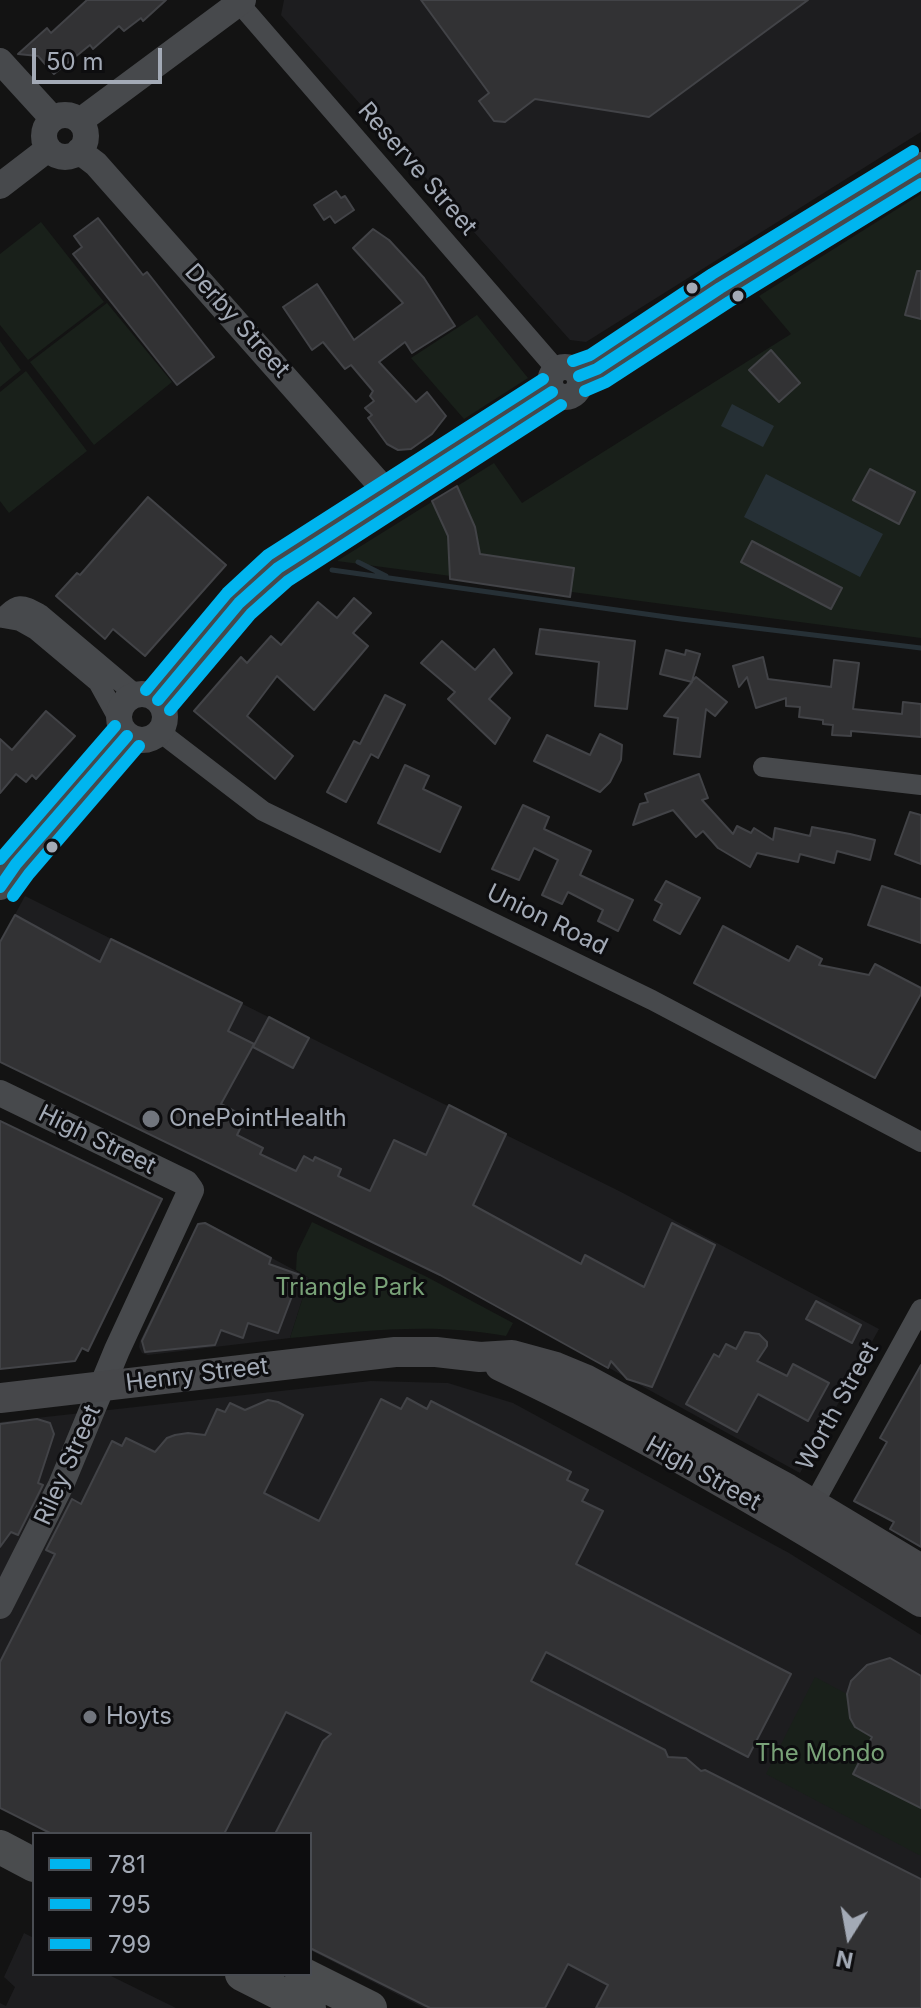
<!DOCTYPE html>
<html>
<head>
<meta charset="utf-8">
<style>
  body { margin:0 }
  #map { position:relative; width:921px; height:2008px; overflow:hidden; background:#131313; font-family:Inter,sans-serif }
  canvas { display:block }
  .legend { position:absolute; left:32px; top:1832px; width:280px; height:144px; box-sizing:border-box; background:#0d0d0f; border:2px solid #494c52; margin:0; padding:10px 14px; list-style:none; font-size:24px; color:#a3aab6 }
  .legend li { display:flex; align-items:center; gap:16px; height:40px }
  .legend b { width:40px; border:2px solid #494c52 }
  .north { position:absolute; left:809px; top:1896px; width:80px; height:80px; -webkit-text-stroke:6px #0d0d0f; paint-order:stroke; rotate:191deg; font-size:22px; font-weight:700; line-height:32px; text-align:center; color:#a3aab6 }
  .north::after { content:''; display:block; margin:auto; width:28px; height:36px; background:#a3aab6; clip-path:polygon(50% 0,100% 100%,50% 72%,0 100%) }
  .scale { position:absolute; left:32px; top:48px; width:130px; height:36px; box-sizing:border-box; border:4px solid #a3aab6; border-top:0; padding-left:10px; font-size:24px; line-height:28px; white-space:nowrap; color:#a3aab6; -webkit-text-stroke:6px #0d0d0f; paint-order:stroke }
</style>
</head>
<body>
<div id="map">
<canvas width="921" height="2008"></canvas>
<ul class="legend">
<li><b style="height:10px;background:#00b5ef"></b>781</li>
<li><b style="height:10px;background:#00b5ef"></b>795</li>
<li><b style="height:10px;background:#00b5ef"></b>799</li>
</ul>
<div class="north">N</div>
<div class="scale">50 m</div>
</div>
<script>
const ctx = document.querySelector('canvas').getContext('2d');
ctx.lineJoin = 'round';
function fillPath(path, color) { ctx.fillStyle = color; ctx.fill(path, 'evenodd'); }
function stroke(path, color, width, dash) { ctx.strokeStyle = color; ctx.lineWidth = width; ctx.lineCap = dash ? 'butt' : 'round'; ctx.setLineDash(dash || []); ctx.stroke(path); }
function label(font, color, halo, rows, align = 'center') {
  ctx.font = font + ' Inter,sans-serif'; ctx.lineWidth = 6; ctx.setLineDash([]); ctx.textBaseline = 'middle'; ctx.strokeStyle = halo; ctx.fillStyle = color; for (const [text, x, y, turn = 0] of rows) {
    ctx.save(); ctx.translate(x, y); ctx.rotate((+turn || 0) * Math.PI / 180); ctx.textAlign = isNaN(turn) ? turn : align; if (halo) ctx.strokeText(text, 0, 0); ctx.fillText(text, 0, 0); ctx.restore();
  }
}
const built = new Path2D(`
  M284,0H921V132L586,342L570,340L281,15Z
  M25,896L621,1192L879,1329L800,1473L440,1275L0,1062V942Z
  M205,1222L309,1278L290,1338L148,1355L142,1353L139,1347L140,1341L198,1223Z
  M371,1381L448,1383L513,1403L789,1553L921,1635V2008H424L310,1950V1834H57L0,1805V1422Z
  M24,1933L34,1938V1974H107L176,2008H0V2003L6,2006L15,1987L4,1977Z`);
const green = new Path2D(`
  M921,194V638L337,561L494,463L522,503L791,334L759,296Z
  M41,222L104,302L28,360L0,325V254Z
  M107,303L172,382L94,445L30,362Z
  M477,315L528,378L464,419L411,358Z
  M0,341L21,370L0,387Z
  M26,371L87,451L9,513L0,501V392Z
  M312,1222L427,1277L513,1323L506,1336C433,1322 364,1331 290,1338L309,1278L296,1270L297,1253Z
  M815,1677L847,1694C848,1724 855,1727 879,1742L868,1746L853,1775L921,1808V1856L766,1774Z`);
const water = new Path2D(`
  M732,404L774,426L763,447L721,426Z
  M766,474L883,534L860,577L744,517Z`);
const stream = new Path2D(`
  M358,562L386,576
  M332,570L681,619L921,648`);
const building = new Path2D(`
  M87,0H166L143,21L141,18L124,31L119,26L93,49L90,45L54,74L38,56L18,54L47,28L51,33Z
  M421,0H808L649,117L535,99L505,122L494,121L479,101L489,93Z
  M336,191L341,198L345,196L354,210L335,223L330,216L324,220L314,205Z
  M98,218L143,275L147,272L214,357L177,385L73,254L82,247L74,236Z
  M373,229L389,240L424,278L455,326L412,353L405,342L379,362L416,402L427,392L446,416L432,434L411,449L398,450L387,444L368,418L372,415L365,408L374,401L370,396L373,391L351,365L345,369L323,342L312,350L283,307L317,284L354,340L403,303L353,248Z
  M917,271H921V319L905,315Z
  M771,350L800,383L779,402L749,370Z
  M870,469L915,492L899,524L853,500Z
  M457,486L475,527L480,554L574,568L570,597L450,579L448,536L432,501Z
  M148,497L226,565L145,656L113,629L105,639L56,596L77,573L80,575Z
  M752,541L842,588L831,609L741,562Z
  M354,598L371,613L353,633L368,646L314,710L277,676L247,716L293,756L275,779L194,711L241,657L247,663L271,636L281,645L318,602L337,618Z
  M540,629L635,641L627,709L595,706L599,662L536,654Z
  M442,641L475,670L494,649L512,673L489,699L510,718L495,744L448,699L455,692L421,663Z
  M666,650L685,655L686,650L700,654L692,681L696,677L727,702L715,716L706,709L700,757L674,754L678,718L664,716L692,682L660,674Z
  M763,657L768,679L831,687L834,660L859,663L853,709L902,714L903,702L921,704V737L851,731V736L832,735L833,725L823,724V720L799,717L800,707L786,706V698L756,708L747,677L739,687L733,666Z
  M385,695L405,705L378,758L371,754L346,802L327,792L354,741L360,744Z
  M46,711L75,736L36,779L32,775L26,782L16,774L0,793V739L12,750Z
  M600,734L622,745L621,760L610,782L600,792L534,761L547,735L590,755Z
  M405,765L429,776L423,789L461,807L440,852L378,823Z
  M699,774L708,798L702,800L733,834L737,826L751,833L754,828L773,840L775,828L810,836L812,827L850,834L875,840L870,860L837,851L834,863L800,854L798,862L757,853L750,867L718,848L703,831L696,837L673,810L633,825L640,804L648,802L645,794Z
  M523,805L549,817L544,829L591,851L580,875L633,900L618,931L598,921L603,910L568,892L562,904L542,895L558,860L534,848L519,880L492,869Z
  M910,812L921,815V864L895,854Z
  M666,881L700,898L680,934L654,920L662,904L655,900Z
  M882,886L921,899V943L868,925Z
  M15,915L100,962L111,939L242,1003L228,1031L254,1044L221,1104L238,1113L235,1119L243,1123L237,1135L263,1148L260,1154L296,1171L304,1156L313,1161L315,1157L341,1169L338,1176L370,1191L394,1140L426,1155L449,1105L506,1134L473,1205L581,1264L585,1255L644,1287L672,1223L715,1245L652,1387L627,1379L611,1361L608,1368L440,1275L0,1062V942Z
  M723,926L789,961L797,946L822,959L819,965L869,975L875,964L921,988V994L875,1078L694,983Z
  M269,1017L309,1038L293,1068L253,1047Z
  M0,1121L162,1199L88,1351L82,1348L75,1361L0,1369Z
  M205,1223L271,1258L269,1264L300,1275L278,1333L248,1323L243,1338L221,1330L215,1345L145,1352L142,1341L198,1224Z
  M816,1301L861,1325L852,1343L806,1319Z
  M745,1332L759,1334L767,1342V1346L757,1361L787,1376L793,1364L829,1383L808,1421L758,1394L737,1432L686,1404L714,1354L719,1357L726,1344L736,1349Z
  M921,1365V1547L890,1529L894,1522L854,1501L887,1442L880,1438Z
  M407,1398L427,1409L431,1401L571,1472L567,1480L588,1490L582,1501L603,1511L576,1564L791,1674L748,1757L546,1652L531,1681L665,1750L668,1757L686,1758L701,1771L705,1770L921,1879V2008H596L608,1985L568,1964L545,2008H430L310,1948V1834H275L323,1741L331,1734L286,1712L224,1834H52L0,1808V1662L55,1554L46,1550L72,1499L81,1504L112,1441L122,1446L126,1438L155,1452L167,1438L175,1435L188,1433L205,1435L217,1409L225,1412L230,1403L245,1410L268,1400L278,1402L303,1415L264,1493L319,1521L381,1399L401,1409Z
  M37,1419L50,1423L54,1434L38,1483L43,1485L18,1535L11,1532L0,1547V1424Z
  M890,1658L921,1676V1808L853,1774L872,1737L855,1727L850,1718L847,1694L851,1681L867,1665Z`);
const minor = new Path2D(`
  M239,3L556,369
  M119,720L98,682L36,630L20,621L3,618C18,601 23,605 40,614L136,695
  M160,732L263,811L652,1000L921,1142
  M763,767L921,785
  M808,1514L921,1309`);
const tertiary = new Path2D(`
  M0,61L53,119
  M44 136a21 21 0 1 1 42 0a21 21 0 1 1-42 0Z
  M80,121L243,0
  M79,151L96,164L390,496
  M0,186L48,149
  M550 382a15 15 0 1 1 30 0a15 15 0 1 1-30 0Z
  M579,376L597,369L720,288L921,165
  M119 717a23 23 0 1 1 46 0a23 23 0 1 1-46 0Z
  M158,700L239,603L278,568L552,392
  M0,887L16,864L127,736
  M0,1093L186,1183L191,1190L117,1350L61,1485L0,1606`);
const secondary = new Path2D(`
  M500,1366C645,1434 785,1517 921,1602
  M0,1398L395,1352H436L480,1357L512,1355L556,1367L585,1379L788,1489L921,1569`);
const trunk = new Path2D(`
  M0,1847L34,1865
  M242,1974L309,2008
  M302,1974L370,2008`);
const bus1 = new Path2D(`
  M579,376L597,369L720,288L921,165
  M158,700L239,603L278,568L552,392
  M0,887L16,864L127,736`);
const bus2 = new Path2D(`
  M585,391L606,382L729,302L921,184
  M170,710L251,614L288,581L561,405
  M13,896L29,874L139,746`);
const bus3 = new Path2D(`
  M573,361L590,355L712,274L913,151
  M146,690L227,593L268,555L543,379
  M0,859L115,726`);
const markers = [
  [692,288,7,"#a3aab6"],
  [738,296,7,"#a3aab6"],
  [52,847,7,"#a3aab6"],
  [151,1119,10,"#71757d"],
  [90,1717,8,"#71757d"]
];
const streetNames = [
  ["Reserve Street",417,169,49],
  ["Derby Street",237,321,48],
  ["Union Road",547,920,26],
  ["High Street",97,1140,26],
  ["Henry Street",197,1375,-7],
  ["Worth Street",838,1406,-61],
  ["Riley Street",68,1465,-66],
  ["High Street",703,1474,29]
];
const poiNames = [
  ["OnePointHealth",169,1119],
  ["Hoyts",106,1717]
];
const parkNames = [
  ["Triangle Park",350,1288],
  ["The Mondo",820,1754]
];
fillPath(built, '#1d1d1f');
fillPath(green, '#19201a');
fillPath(water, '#263036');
stroke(stream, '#263036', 5);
fillPath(building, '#323234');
stroke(building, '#424347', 2);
stroke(minor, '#47494c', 20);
stroke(tertiary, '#47494c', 26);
stroke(secondary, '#46474a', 30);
stroke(trunk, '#4a4c4e', 34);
stroke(bus1, '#00b5ef', 12);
stroke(bus2, '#00b5ef', 12);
stroke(bus3, '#00b5ef', 12);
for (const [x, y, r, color] of markers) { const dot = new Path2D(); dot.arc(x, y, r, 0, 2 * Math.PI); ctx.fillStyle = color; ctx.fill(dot); stroke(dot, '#0d0d0f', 3); }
label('24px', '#a3aab6', '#0d0d0f', streetNames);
label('24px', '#a3aab6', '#0d0d0f', poiNames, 'left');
label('24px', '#79a278', '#0d0d0f', parkNames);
</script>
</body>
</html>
